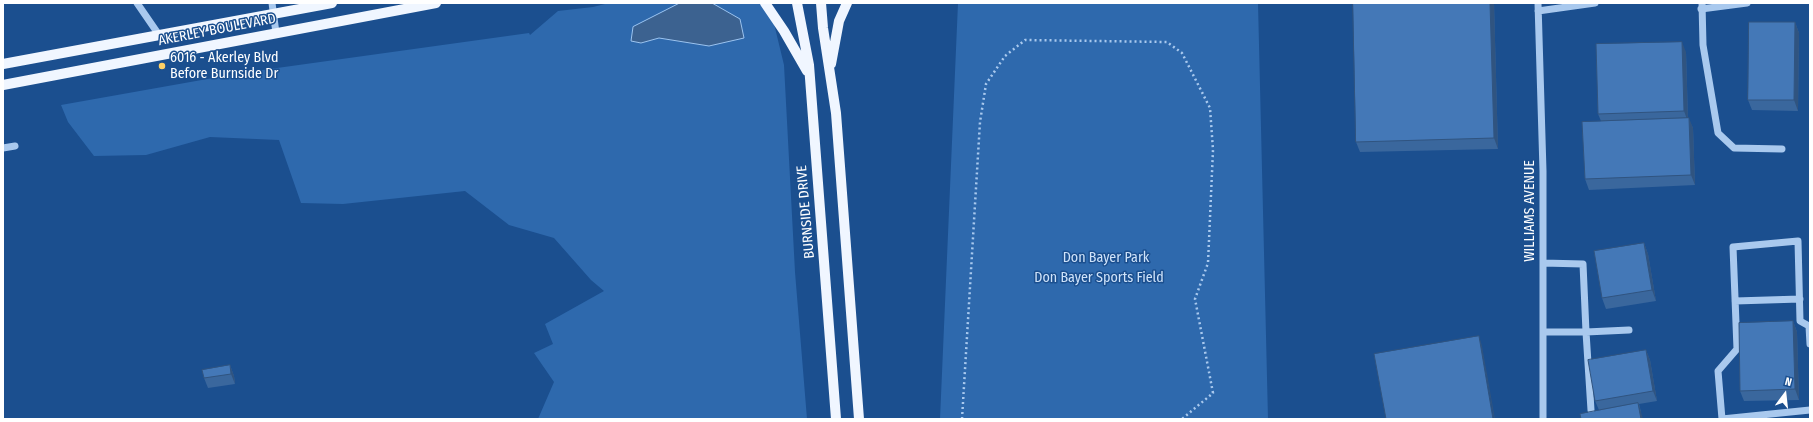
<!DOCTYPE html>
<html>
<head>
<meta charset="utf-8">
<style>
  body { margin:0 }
  #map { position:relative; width:1813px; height:422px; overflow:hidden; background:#1b4f8f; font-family:"Fira Sans Condensed",sans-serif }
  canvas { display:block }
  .frame { position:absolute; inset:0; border:4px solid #fff; pointer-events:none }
  .north { position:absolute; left:1765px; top:374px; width:40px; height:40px; -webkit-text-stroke:3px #1b4f8f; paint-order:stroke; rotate:15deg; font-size:11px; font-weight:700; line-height:16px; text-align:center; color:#fff }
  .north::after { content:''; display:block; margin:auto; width:14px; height:18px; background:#fff; clip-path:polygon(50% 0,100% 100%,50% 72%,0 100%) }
</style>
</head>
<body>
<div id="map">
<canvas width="1813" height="422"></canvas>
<div class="frame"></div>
<div class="north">N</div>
</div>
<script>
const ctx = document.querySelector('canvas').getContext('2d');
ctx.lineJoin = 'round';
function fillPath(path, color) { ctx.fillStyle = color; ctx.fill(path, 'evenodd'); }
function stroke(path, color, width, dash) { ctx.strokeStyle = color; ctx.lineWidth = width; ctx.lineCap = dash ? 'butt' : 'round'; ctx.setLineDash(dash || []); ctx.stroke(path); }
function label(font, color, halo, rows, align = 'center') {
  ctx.font = font + ' "Fira Sans Condensed",sans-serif'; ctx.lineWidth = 3; ctx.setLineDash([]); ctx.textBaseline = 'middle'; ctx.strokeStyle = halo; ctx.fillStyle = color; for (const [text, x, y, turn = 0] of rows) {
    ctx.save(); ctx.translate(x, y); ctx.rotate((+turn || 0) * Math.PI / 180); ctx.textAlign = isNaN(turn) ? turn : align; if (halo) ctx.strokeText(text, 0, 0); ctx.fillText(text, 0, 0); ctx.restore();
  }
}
const green = new Path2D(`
  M609,3H680L667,10L641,43L659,38L709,46L744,37L740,19L712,3H769L784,65L795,272L807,419H538L554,382L534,353L553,344L545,324L604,291L591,280L554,238L509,225L465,191L343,204L301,203L279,140L210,137L146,155L94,156L68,122L61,105L241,73L529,33L530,35L558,11L593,7Z
  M958,3H1258L1268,419H940Z`);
const water = new Path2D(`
  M680,3H712L740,19L744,38L709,46L659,38L641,43L631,41L633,27Z`);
const path = new Path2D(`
  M962,419L980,122L986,84L1005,56L1025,40L1167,42L1182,53L1210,108L1213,150L1208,263L1195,299L1213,393L1182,419`);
const minor = new Path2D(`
  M137,3L159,35
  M272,3L276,33
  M1538,3L1543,171V419
  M1702,3L1703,45L1718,133L1734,148L1782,149
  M1701,9L1747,3
  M1538,11L1595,3
  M3,148L15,146
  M1543,263L1583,264L1586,332H1543
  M1735,301L1800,299
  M1591,410L1586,332L1629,330
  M1722,419L1718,371L1737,349L1733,247L1798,241L1800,321L1809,326L1810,344
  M1722,419L1810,410`);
const major = new Path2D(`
  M765,3L784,31L807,71
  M797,3L809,65L836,419
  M821,3L823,28L836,113L859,419
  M3,64L332,3
  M831,64L839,21L847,3
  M3,85L436,3`);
const wall = new Path2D(`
  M1494,3L1498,149L1360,152L1356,142Z
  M1795,22L1799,33L1798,111L1752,110L1748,100Z
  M1686,52L1688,118L1693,128L1695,185L1589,190L1585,179L1601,121L1598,114Z
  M1644,243L1648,254L1656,301L1606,309L1602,298Z
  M1793,321L1797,332L1799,400L1744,401L1740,391Z
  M1646,350L1650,360L1657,401L1639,404L1641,412L1599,410L1595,401Z
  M230,365L234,376L235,384L208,388L204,378Z`);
const shadedWall = new Path2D(`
  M1490,3H1494L1498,149L1494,138Z
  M1795,22L1799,33L1798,111L1794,100Z
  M1682,42L1686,52L1688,122L1684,111Z
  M1689,118L1693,128L1695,185L1691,175Z
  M1644,243L1648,254L1656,301L1652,290Z
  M1793,321L1797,332L1799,400L1795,389Z
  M1479,336L1482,346L1495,419H1494Z
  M1646,350L1650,360L1657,401L1653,391Z
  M230,365L234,376L235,384L231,374Z
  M1638,403L1641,412L1643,419H1641Z`);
const building = new Path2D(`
  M1353,3H1490L1494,138L1356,142Z
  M1749,22H1795L1794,100H1748Z
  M1682,42L1684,111L1598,114L1596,44Z
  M1689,118L1691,175L1585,179L1582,122Z
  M1644,243L1652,290L1602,298L1594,251Z
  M1793,321L1795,389L1740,391L1739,323Z
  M1479,336L1493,419H1386L1374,354Z
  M1646,350L1653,391L1595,401L1588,360Z
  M230,365L231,374L204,378L202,370Z
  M1638,403L1641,419H1581L1580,414Z`);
const markers = [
  [162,66,4,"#ffd166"]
];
const streetNames = [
  ["AKERLEY BOULEVARD",217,30,-11],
  ["WILLIAMS AVENUE",1530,211,-90],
  ["BURNSIDE DRIVE",806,212,-95]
];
const poiNames = [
  ["6016 - Akerley Blvd",170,58],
  ["Before Burnside Dr",170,74]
];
const parkNames = [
  ["Don Bayer Park",1106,258],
  ["Don Bayer Sports Field",1099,278]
];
fillPath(green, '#2e69ad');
fillPath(water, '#3c6290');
stroke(water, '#9cc4f0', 1);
stroke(path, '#a9c9ee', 2.5, [2, 3]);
stroke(minor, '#a9c9ee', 7);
stroke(major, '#f0f6ff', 10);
fillPath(wall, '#3a679d');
fillPath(shadedWall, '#305480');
fillPath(building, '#4478b7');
stroke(building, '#305480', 1);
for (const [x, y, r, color] of markers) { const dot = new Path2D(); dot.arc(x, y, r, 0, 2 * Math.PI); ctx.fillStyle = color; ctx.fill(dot); stroke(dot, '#1b4f8f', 1.5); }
label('14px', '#fff', '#1b4f8f', streetNames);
label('14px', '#fff', '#1b4f8f', poiNames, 'left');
label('14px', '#cfe3fa', '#1b4f8f', parkNames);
</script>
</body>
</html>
